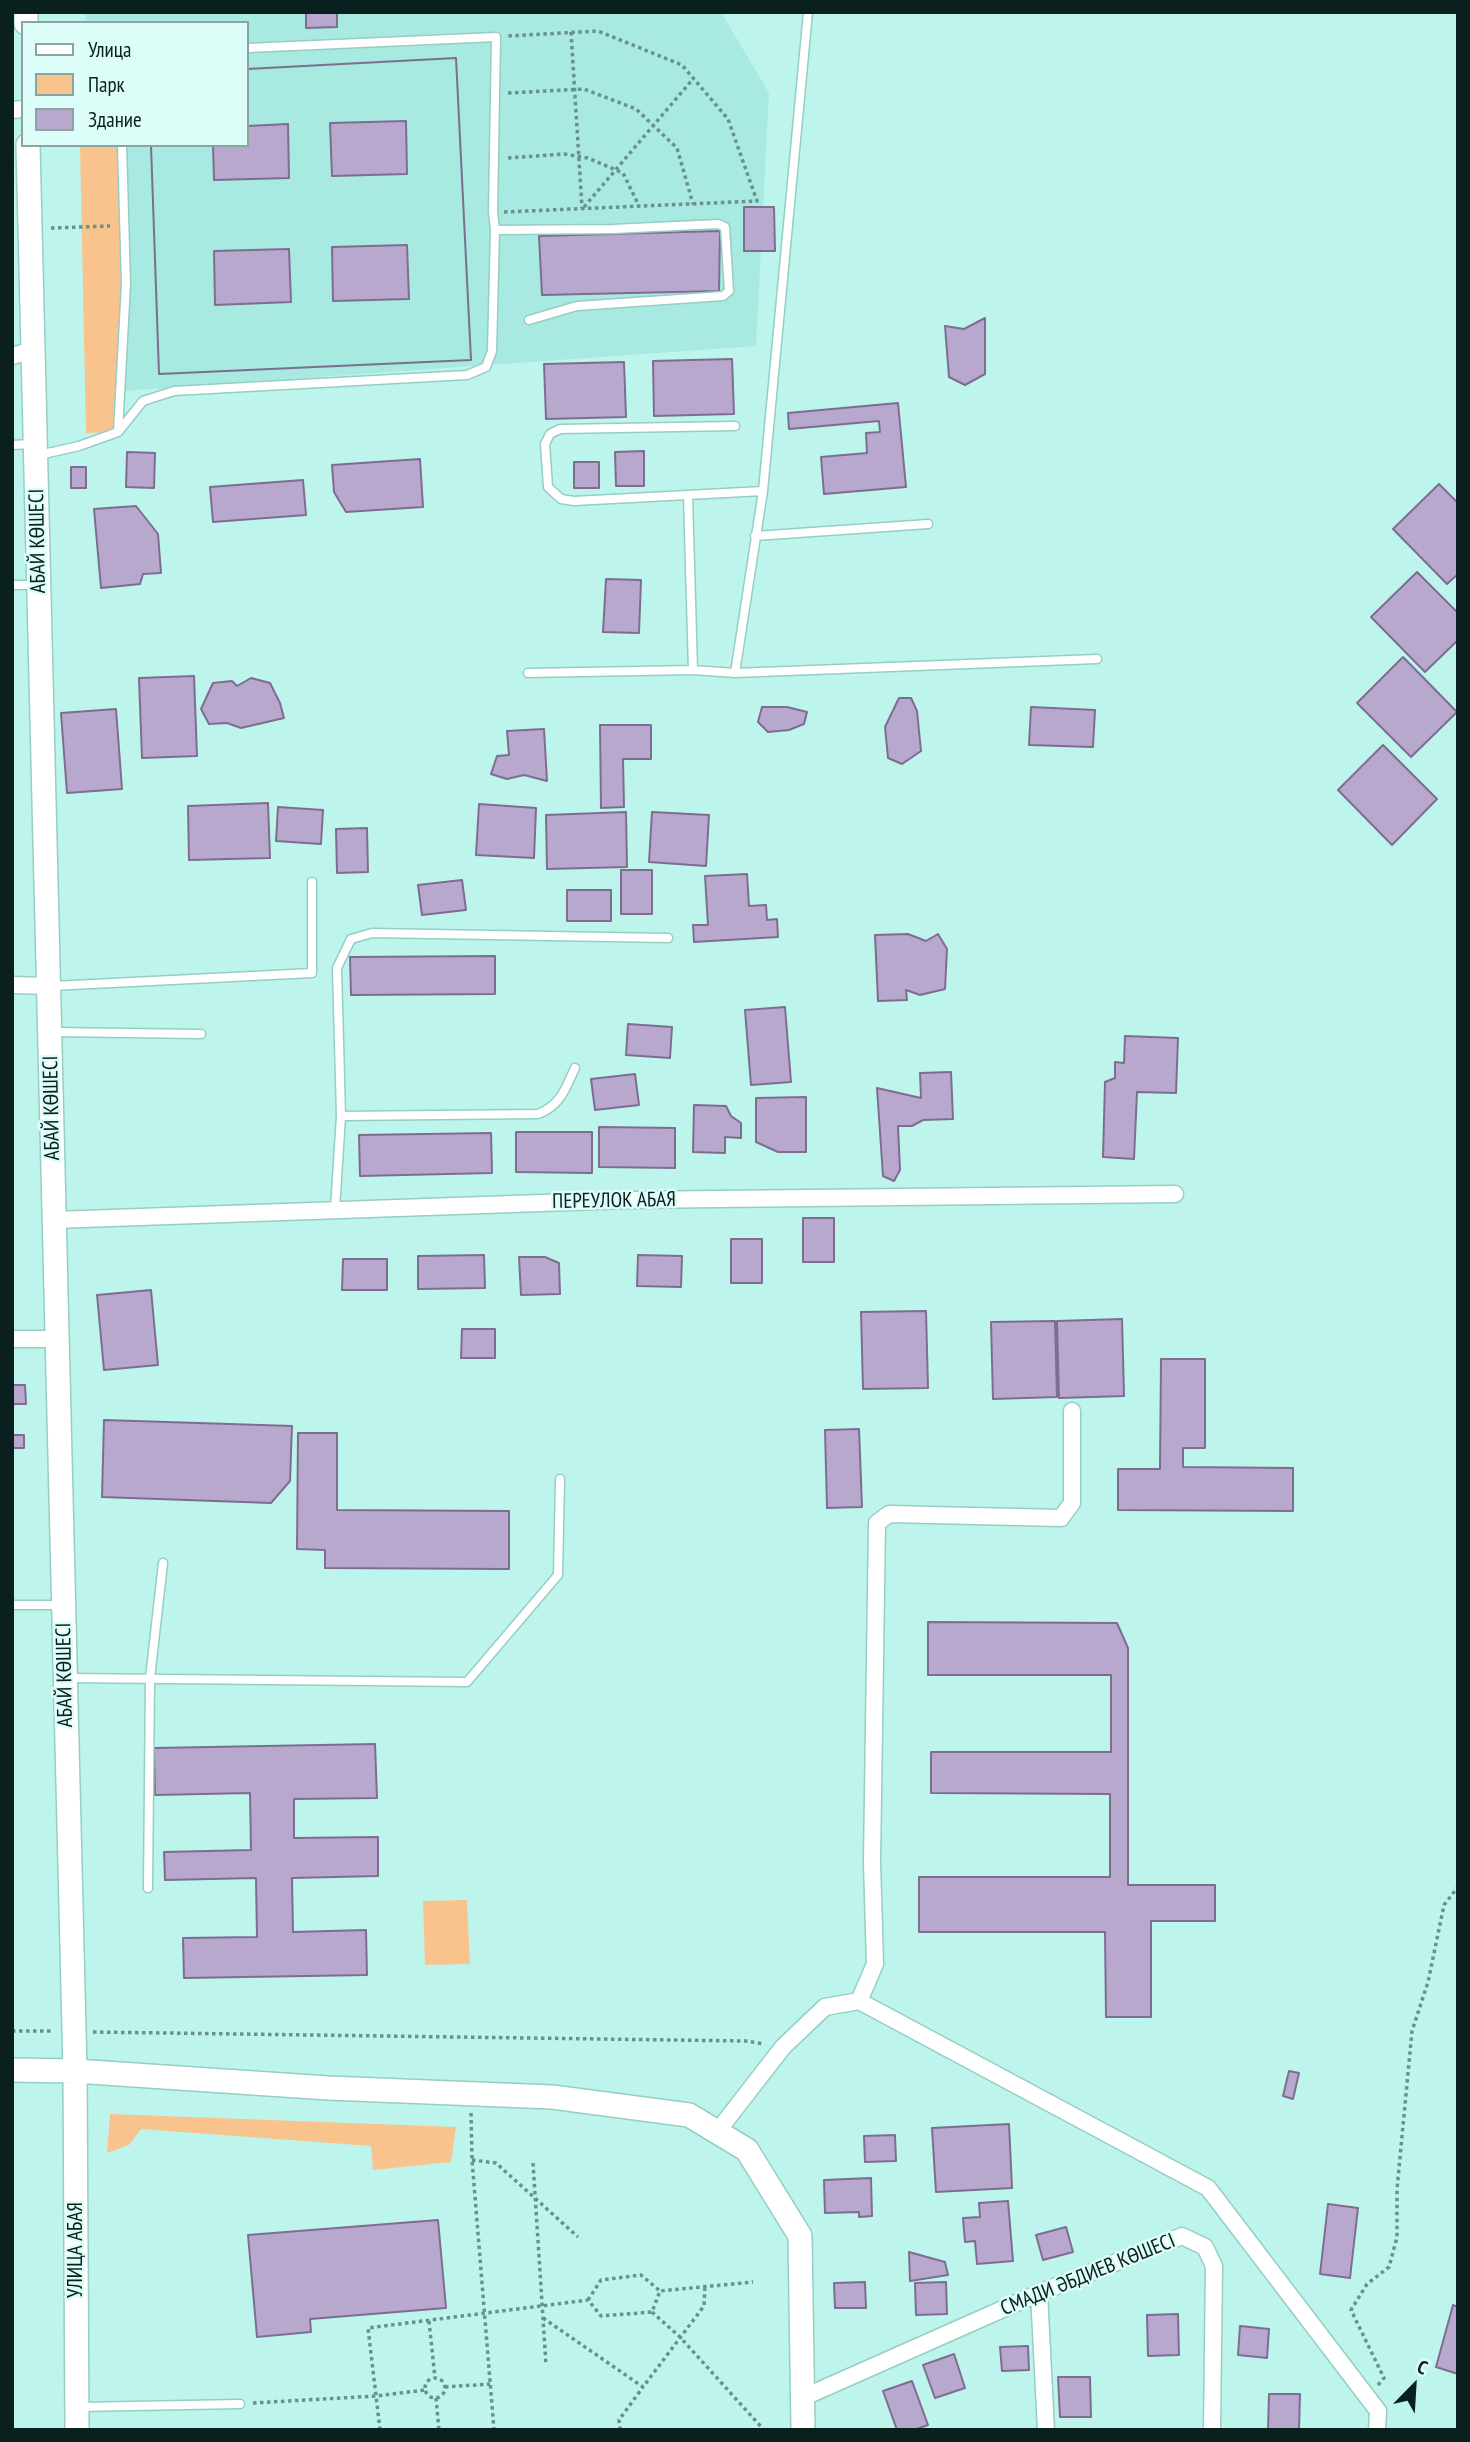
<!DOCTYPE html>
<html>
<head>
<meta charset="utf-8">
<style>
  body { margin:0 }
  #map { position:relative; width:1470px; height:2442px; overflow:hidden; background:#bdf5ed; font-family:"PT Sans Narrow",sans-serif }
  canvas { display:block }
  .frame { position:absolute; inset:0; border:14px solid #0a201e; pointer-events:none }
  .legend { position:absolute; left:21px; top:21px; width:228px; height:126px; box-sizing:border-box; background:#ddfdf8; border:2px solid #89a5a1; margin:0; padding:9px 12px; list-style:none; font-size:21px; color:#0a201e }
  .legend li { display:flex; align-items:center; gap:14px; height:35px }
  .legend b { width:35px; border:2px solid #89a5a1 }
  .north { position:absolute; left:1379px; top:2351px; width:70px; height:70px; -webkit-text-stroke:5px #ddfdf8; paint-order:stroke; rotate:24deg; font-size:19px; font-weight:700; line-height:28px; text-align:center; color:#0a201e }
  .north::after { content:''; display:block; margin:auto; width:24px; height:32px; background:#0a201e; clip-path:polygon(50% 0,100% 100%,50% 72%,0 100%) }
</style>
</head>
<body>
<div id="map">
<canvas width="1470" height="2442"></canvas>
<div class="frame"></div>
<ul class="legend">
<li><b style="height:9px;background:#fff"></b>Улица</li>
<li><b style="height:19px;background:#f9c38e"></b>Парк</li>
<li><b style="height:19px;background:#b9a8ce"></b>Здание</li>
</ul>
<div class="north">С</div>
</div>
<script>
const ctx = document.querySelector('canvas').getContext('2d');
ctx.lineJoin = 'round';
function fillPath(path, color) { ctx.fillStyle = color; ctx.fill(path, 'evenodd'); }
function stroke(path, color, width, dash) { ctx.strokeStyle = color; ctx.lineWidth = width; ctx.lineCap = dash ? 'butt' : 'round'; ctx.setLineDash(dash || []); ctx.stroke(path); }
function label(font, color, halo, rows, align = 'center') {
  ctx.font = font + ' "PT Sans Narrow",sans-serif'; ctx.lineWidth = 5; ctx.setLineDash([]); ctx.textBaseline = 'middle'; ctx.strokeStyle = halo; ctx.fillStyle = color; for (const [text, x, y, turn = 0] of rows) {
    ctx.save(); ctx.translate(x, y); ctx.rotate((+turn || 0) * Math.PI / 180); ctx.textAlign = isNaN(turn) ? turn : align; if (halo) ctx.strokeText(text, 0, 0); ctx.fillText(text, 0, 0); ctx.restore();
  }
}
const built = new Path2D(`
  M85,12H721L769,93L756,346L94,393L88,145H247V23H86Z`);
const green = new Path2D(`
  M80,145H122L126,284L118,432L86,433Z
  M467,1900L470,1964L425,1965L423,1901Z
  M110,2114L456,2127L451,2162L373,2170L371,2146L141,2129L129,2145L107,2153Z`);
const building = new Path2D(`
  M306,12H337V27L306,28Z
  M456,58L471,360L159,374L151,145H213L214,180L289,178L288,124L247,126V69ZM406,121L407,174L332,176L330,123ZM407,245L409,299L333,301L332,247ZM289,249L291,302L215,305L214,251Z
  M456,58L471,360L159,374L151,145H247V69Z
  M744,207H774L775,251H744Z
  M720,231L719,291L542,295L539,236Z
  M985,318V374L965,385L949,377L945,326L964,329Z
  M732,359L734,414L654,416L653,361Z
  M624,362L626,417L546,419L544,364Z
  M898,403L906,487L824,494L821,457L867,453L866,433L880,432L879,421L789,429L788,413Z
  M644,451V486H616L615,452Z
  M127,452L155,453L154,488L126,487Z
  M420,459L423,507L346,512L334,492L332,465Z
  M574,462H599V488H574Z
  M71,467H86V488H71Z
  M303,480L306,515L213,522L210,487Z
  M1439,484L1458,503V574L1447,584L1393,529Z
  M136,506L158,534L161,573L143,574L140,584L101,588L94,509Z
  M1417,572L1458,613V640L1425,672L1371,617Z
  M606,579L641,580L639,633L603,632Z
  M1403,657L1457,712L1411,757L1357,703Z
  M194,676L197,756L142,758L139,678Z
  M251,678L270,683L280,703L284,718L241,728L227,723L209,724L201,709L213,683L232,681L237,686Z
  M899,698H911L917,711L921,751L902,764L888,758L885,727Z
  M762,707H787L807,712L804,724L789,730L768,732L758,722Z
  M1031,707L1095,710L1093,747L1029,745Z
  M116,709L122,789L67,793L61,713Z
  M600,725H651V759H623L624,807L601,808Z
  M544,729L547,781L524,775L507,779L491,774L497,756L509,755L507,731Z
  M1383,745L1437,799L1392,845L1338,790Z
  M268,803L270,858L189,860L188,806Z
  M479,804L536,808L534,858L476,855Z
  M278,807L323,810L321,844L276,841Z
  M626,812L627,867L547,869L546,815Z
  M652,812L709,815L706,866L649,862Z
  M367,828L368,872L337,873L336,829Z
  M621,870H652V914H621Z
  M747,874L749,906L766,905L767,920L777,919L778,937L694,942L693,925H708L705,876Z
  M462,880L466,910L422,915L418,885Z
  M567,890H611V921H567Z
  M908,934L926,941L938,934L947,949L945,989L920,995L906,990L907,1000L878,1001L875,935Z
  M495,956V994L351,995L350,957Z
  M785,1007L791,1082L751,1085L745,1010Z
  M628,1024L672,1027L670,1058L626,1055Z
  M1125,1036L1178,1038L1176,1093L1137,1092L1134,1159L1103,1157L1105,1082L1115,1078V1062L1124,1063Z
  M951,1072L953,1119L923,1120L912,1126H898L900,1170L894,1181L883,1176L877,1088L921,1098L920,1073Z
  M635,1074L639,1105L595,1110L591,1079Z
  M806,1097V1152H778L756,1142V1098Z
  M694,1105L726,1106L731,1116L741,1123V1138L725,1137V1153L693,1152Z
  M599,1127L675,1128V1168L599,1167Z
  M516,1132H592V1173L516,1172Z
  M491,1133L492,1173L360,1176L359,1135Z
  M803,1218H834V1262H803Z
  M731,1239H762V1283H731Z
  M484,1255L485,1288L418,1289V1256Z
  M638,1255L682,1256L681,1287L637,1286Z
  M519,1257H545L559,1263L560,1294L521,1295Z
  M343,1259H387V1290H342Z
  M151,1290L158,1365L104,1370L97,1295Z
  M926,1311L928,1388L863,1389L861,1312Z
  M1122,1319L1124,1396L1059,1398L1057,1321Z
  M1055,1321L1057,1397L993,1399L991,1322Z
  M462,1329H495V1358H461Z
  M1161,1359H1205V1448H1183V1467L1293,1468V1511L1118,1510V1469H1160Z
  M12,1385H25L26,1404H13V1435H24V1448H13L12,1468Z
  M104,1420L292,1426L290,1481L271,1503L102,1497Z
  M859,1429L862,1507L827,1508L825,1430Z
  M298,1433H337V1510L509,1511V1569L325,1568V1550L297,1549Z
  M928,1622L1117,1623L1128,1648V1885H1215V1921H1151V2017H1106L1105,1932H919V1877H1110V1794L931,1793V1752H1111V1675H928Z
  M375,1744L377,1798L294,1799V1838L378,1837V1876L292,1878L293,1932L366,1930L367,1975L184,1978L183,1938L257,1937L256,1878L165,1880L164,1852L251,1850L250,1793L155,1795L154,1748Z
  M1289,2071L1299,2073L1293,2099L1283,2096Z
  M1009,2124L1012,2188L936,2192L932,2128Z
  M895,2135L896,2161L865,2162L864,2136Z
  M871,2178L872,2216L859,2217V2212L825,2213L824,2180Z
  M1008,2201L1013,2261L977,2264L975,2241L965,2242L963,2218L980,2217L979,2203Z
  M1328,2204L1358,2208L1350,2278L1320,2274Z
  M438,2220L446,2308L310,2319L311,2332L257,2337L248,2235Z
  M1066,2227L1073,2252L1043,2260L1036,2235Z
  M909,2252L945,2262L948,2275L910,2281Z
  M865,2282L866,2308H835L834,2283Z
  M946,2282L947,2314L916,2315L915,2283Z
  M1453,2305L1458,2307V2374L1436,2367Z
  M1178,2314L1179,2355L1148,2356L1147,2315Z
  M1240,2326L1269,2329L1267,2358L1238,2355Z
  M1028,2346L1029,2370L1002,2371L1000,2347Z
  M954,2354L965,2388L935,2398L923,2365Z
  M1058,2377H1090L1091,2417H1060Z
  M912,2381L928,2425L914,2430H897L883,2391Z
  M1269,2394H1300L1299,2430H1268Z`);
const path = new Path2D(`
  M571,32L582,208
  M508,93L584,89L636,109L677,148L693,204
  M508,158L564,154L588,158L623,173L639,206
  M584,207L693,79
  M504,212L757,201L728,119L682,65L598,31L508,36
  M51,228L110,226
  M12,2031H54
  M93,2032L746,2041L764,2044
  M471,2113L472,2160L494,2430
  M472,2160L496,2163L578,2237
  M533,2163L546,2365
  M588,2300L601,2280L641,2275L660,2291
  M652,2312L680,2337L764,2430
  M543,2318L643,2387L704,2306L705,2286
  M429,2321L435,2378
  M425 2388a10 10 0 1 1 20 0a10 10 0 1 1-20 0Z
  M1378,2385L1384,2378L1351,2310L1367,2284L1389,2267L1397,2237V2189L1412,2031L1428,1982L1444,1905L1458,1887
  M445,2387L490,2384
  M436,2398L439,2430
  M253,2403L376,2396L425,2390
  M380,2430L368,2328L588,2300L601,2316L652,2312L660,2291L753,2282
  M620,2430L619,2420L643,2387`);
const lane = new Path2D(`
  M247,48L496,37L493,212L495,230
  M735,426L560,429L550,434L545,444L548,487L561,499L574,501L763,491
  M118,432L126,284L122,145
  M12,445L33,444
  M39,455L79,446L118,432L143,401L174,391L467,375L486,367L492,351L495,230L613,229L718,224L725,227L729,291L723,296L577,306L529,320
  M688,496L693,670
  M755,536L928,524
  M12,585H37
  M528,673L693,670L735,673L1097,659
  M735,673L763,491L808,12
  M52,986L312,973V882
  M53,1032L201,1034
  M341,1116L538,1114C561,1105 565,1089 575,1068
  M335,1209L341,1116L337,968L351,939L372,933L668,938
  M12,1605H61
  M68,1678L467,1682L558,1575L560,1479
  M148,1888L150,1678L163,1563
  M79,2407L240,2404`);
const street = new Path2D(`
  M12,110L23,109
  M12,356L33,350
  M12,985L49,986
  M54,1220L627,1200L1175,1194
  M12,1339H57
  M859,2001L875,1964L872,1862L877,1523L889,1514L1061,1518L1072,1503V1411
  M717,2132L783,2047L825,2007L859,2001L1208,2188L1378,2411L1377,2430
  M1039,2293L1046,2430
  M802,2398L1039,2293L1182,2236L1205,2247L1214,2266L1212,2430`);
const secondary = new Path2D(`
  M26,12V23
  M28,145L75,2071L77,2430
  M12,2070L75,2071L328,2088L552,2097L689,2115L747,2150L800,2236L803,2430`);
const streetNames = [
  ["АБАЙ КӨШЕСІ",38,541,-91],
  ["АБАЙ КӨШЕСІ",52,1108,-91],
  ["ПЕРЕУЛОК АБАЯ",614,1201,-1],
  ["АБАЙ КӨШЕСІ",65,1675,-91],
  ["УЛИЦА АБАЯ",76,2250,-90],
  ["СМАДИ ӘБДИЕВ КӨШЕСІ",1088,2275,-22]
];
fillPath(built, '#a8e9e1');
fillPath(green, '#f9c38e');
fillPath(building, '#b9a8ce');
stroke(building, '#7d6d90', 2);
stroke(lane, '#96cdc5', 11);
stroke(street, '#96cdc5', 19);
stroke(secondary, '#96cdc5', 26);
stroke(path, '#69918b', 3.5, [3.5, 3.5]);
stroke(lane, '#fff', 8);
stroke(street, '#fff', 16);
stroke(secondary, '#fff', 23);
label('21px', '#0a201e', '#ddfdf8', streetNames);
</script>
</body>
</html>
